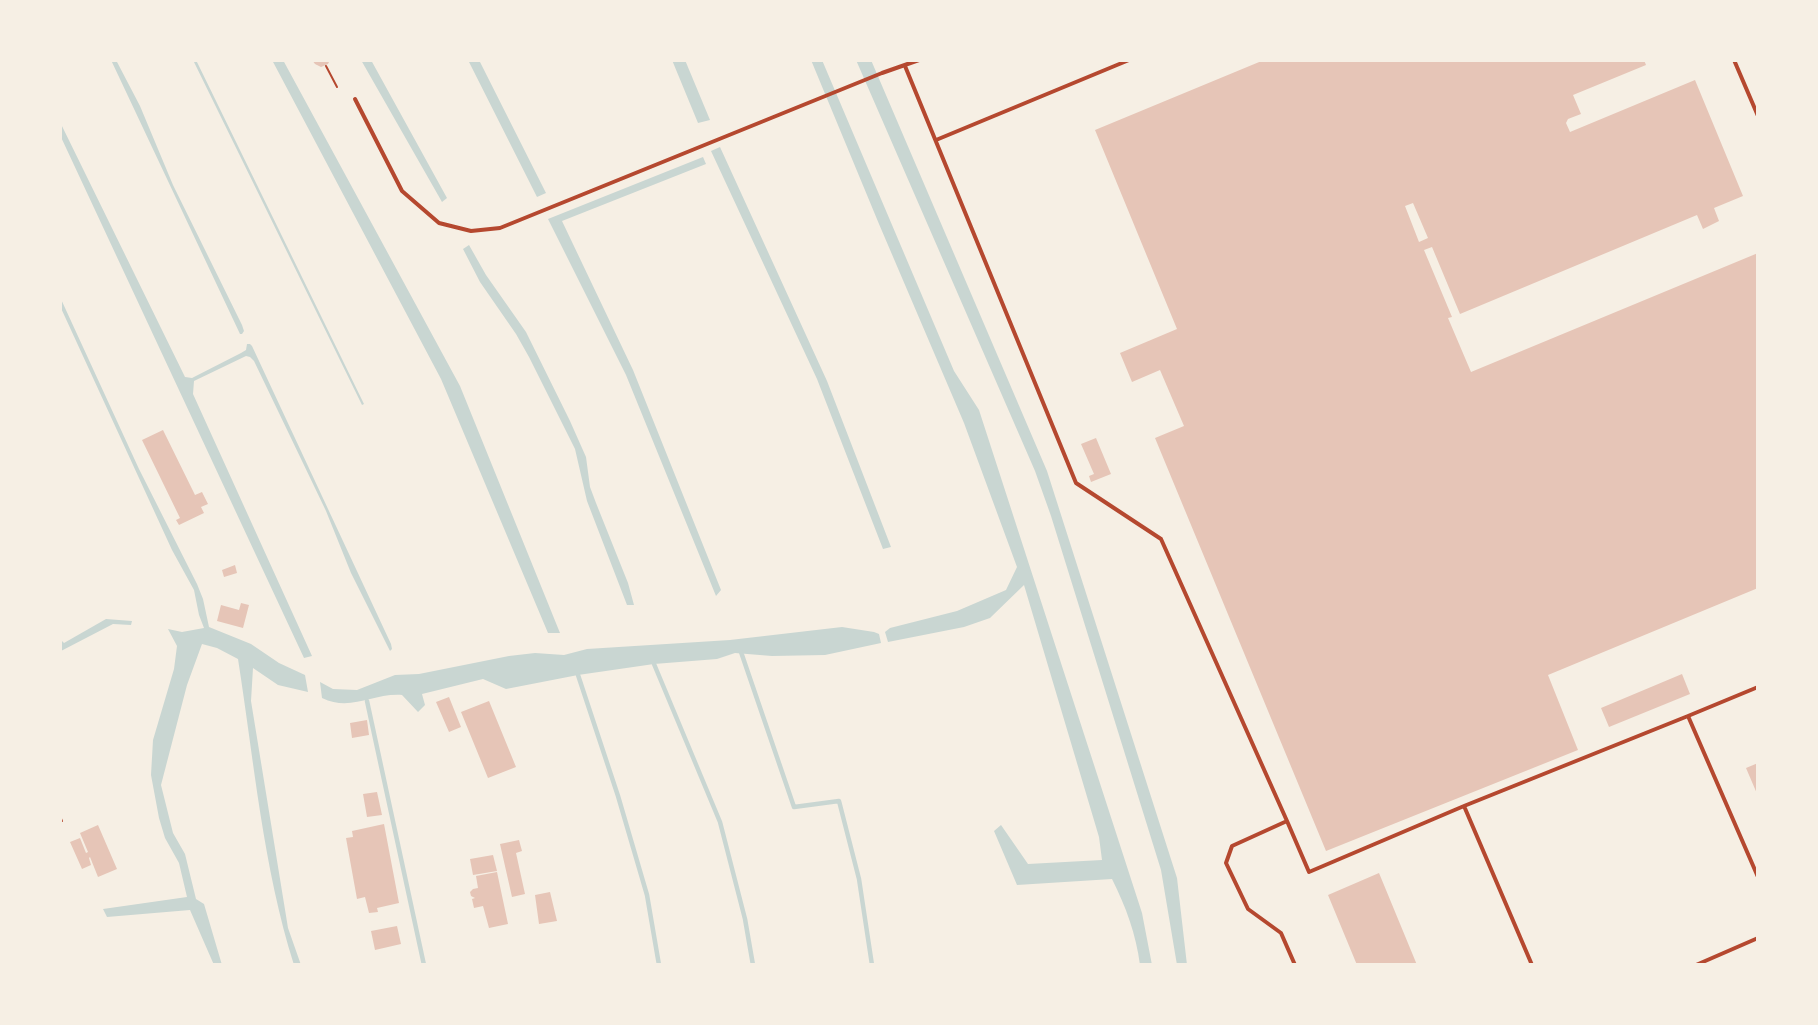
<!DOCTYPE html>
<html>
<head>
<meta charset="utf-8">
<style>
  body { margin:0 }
  #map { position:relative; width:1818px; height:1025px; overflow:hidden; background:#f6efe4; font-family:Rubik,sans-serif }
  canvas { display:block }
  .frame { position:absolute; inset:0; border:62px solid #f6efe4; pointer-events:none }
</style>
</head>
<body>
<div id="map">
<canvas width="1818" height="1025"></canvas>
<div class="frame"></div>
</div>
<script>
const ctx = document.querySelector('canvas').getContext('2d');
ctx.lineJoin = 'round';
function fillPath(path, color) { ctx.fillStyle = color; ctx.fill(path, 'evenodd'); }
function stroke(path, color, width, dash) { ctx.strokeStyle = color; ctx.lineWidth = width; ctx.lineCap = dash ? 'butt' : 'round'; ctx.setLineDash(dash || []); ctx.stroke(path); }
const water = new Path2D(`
  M111,60H116L140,106L173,185L242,325L244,331L242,334H240Z
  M193,60H196L364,404L362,405Z
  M272,60H283L460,386L560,633H548L441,379Z
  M361,60H371L447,198L442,202Z
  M468,60H479L546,193L537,197Z
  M672,60H685L710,120L698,123Z
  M811,60H822L954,371L979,410L1142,913L1152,965H1140C1136,934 1126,907 1112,879L1017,885L994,831L1001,825L1028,864L1102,860L1099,837L1024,585L990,618L964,627L888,642L885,632L890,628L957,611L1006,590L1017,567L964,423L879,224Z
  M856,60H871L1047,471L1177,878L1187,965H1177L1161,870L1051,516L1035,471Z
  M60,122L185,377L192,378L241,353L246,350L247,344H250L252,346L391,644L392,649L390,651L351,573L326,511L254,361L250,357L246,356L194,381L193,394L312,656L304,658L60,135Z
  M720,147L827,381L891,547L883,549L817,379L711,151Z
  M703,157L706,164L562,221L633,370L721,590L716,596L626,375L548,219Z
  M469,245L486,275L526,332L570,421L586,457L590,487L596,503L628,583L634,605H627L587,501L575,449L529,357L516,334L480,282L463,249Z
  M60,297L139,469L197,584L203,599L209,627L251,644L279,663L305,675L308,692L278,685L253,668L251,701L288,928L301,965H294C263,867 254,761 238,659L217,648L202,644L187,685L161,785L173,833L185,854L196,899L204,904L222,965H214L190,910L107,917L103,909L187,897L179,863L165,838L159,818L151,775L153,740L174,669L177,646L168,629L182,632L204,628L199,615L194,590L172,550L60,306Z
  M106,619L132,621L131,625L113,624L61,651L60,639L64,643Z
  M842,627L874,632L879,634L881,643L825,655L772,656L735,653L717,659L654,664L578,675L506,689L483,679L422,694L425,705L418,712L402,695C372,693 351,712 322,698L320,682L333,689L357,690L395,675L419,674L509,656L535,653L564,655L587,649L730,640Z`);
const stream = new Path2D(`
  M741,652L794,807L839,801L859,879L872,965
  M654,664L720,822L745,919L753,965
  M578,675L618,796L647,895L659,965
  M367,701L424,965`);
const building = new Path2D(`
  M312,60H330L328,64L321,67L315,64Z
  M1264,60H1644L1646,65L1573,95L1581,114L1568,119L1566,123L1570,132L1695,80L1743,196L1714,208L1719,221L1703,229L1697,215L1460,314L1432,247L1424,250L1452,317L1448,318L1471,372L1758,253V588L1548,675L1578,750L1326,851L1155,438L1184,426L1160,370L1132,382L1120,353L1177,329L1095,130ZM1413,203L1428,238L1419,242L1405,206Z
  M163,430L195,495L202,492L208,504L201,507L204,513L179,525L176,520L180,518L142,440Z
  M1096,438L1111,474L1091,482L1089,476L1094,474L1081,444Z
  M235,565L237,573L224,577L222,570Z
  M241,603L249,605L243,628L217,621L221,605L239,610Z
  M1682,674L1690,694L1609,727L1601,708Z
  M449,697L461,727L449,732L436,702Z
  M489,701L516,767L488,778L461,712Z
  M367,720L369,735L352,738L350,723Z
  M1758,763V796L1746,768Z
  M377,792L382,815L367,817L363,794Z
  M384,824L399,903L377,908L378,912L369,913L365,897L357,899L346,838L353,837L352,831Z
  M98,825L117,869L98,877L90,857L89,858L91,865L82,869L70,842L80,838L86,853L88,852L80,833Z
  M519,840L522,851L516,853L525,894L512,897L500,844Z
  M493,855L497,871L473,875L470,859Z
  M497,872L508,924L489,928L483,906L474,908L472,899L475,898L471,896L470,892L473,889L478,888L476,876Z
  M1379,873L1417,965H1357L1328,895Z
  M550,892L557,921L539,924L535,895Z
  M397,926L401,944L375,950L371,931Z`);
const path = new Path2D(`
  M326,66L337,87
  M60,816L62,821`);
const service = new Path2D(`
  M1734,60L1758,116
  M905,66L1076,483L1161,539L1287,821
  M355,99L402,191L439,223L471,231L500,228L882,73L919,60
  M936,140L1129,60
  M1758,687L1688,716L1758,877
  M1464,806L1532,965
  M1295,965L1281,933L1248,909L1226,863L1232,846L1287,821L1309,872L1464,806L1688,716
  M1696,965L1758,938`);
fillPath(water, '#c9d6d2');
stroke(stream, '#c9d6d2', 4.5);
fillPath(building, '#e6c5b7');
stroke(path, '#b5482f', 2);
stroke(service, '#b5482f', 4);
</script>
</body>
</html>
